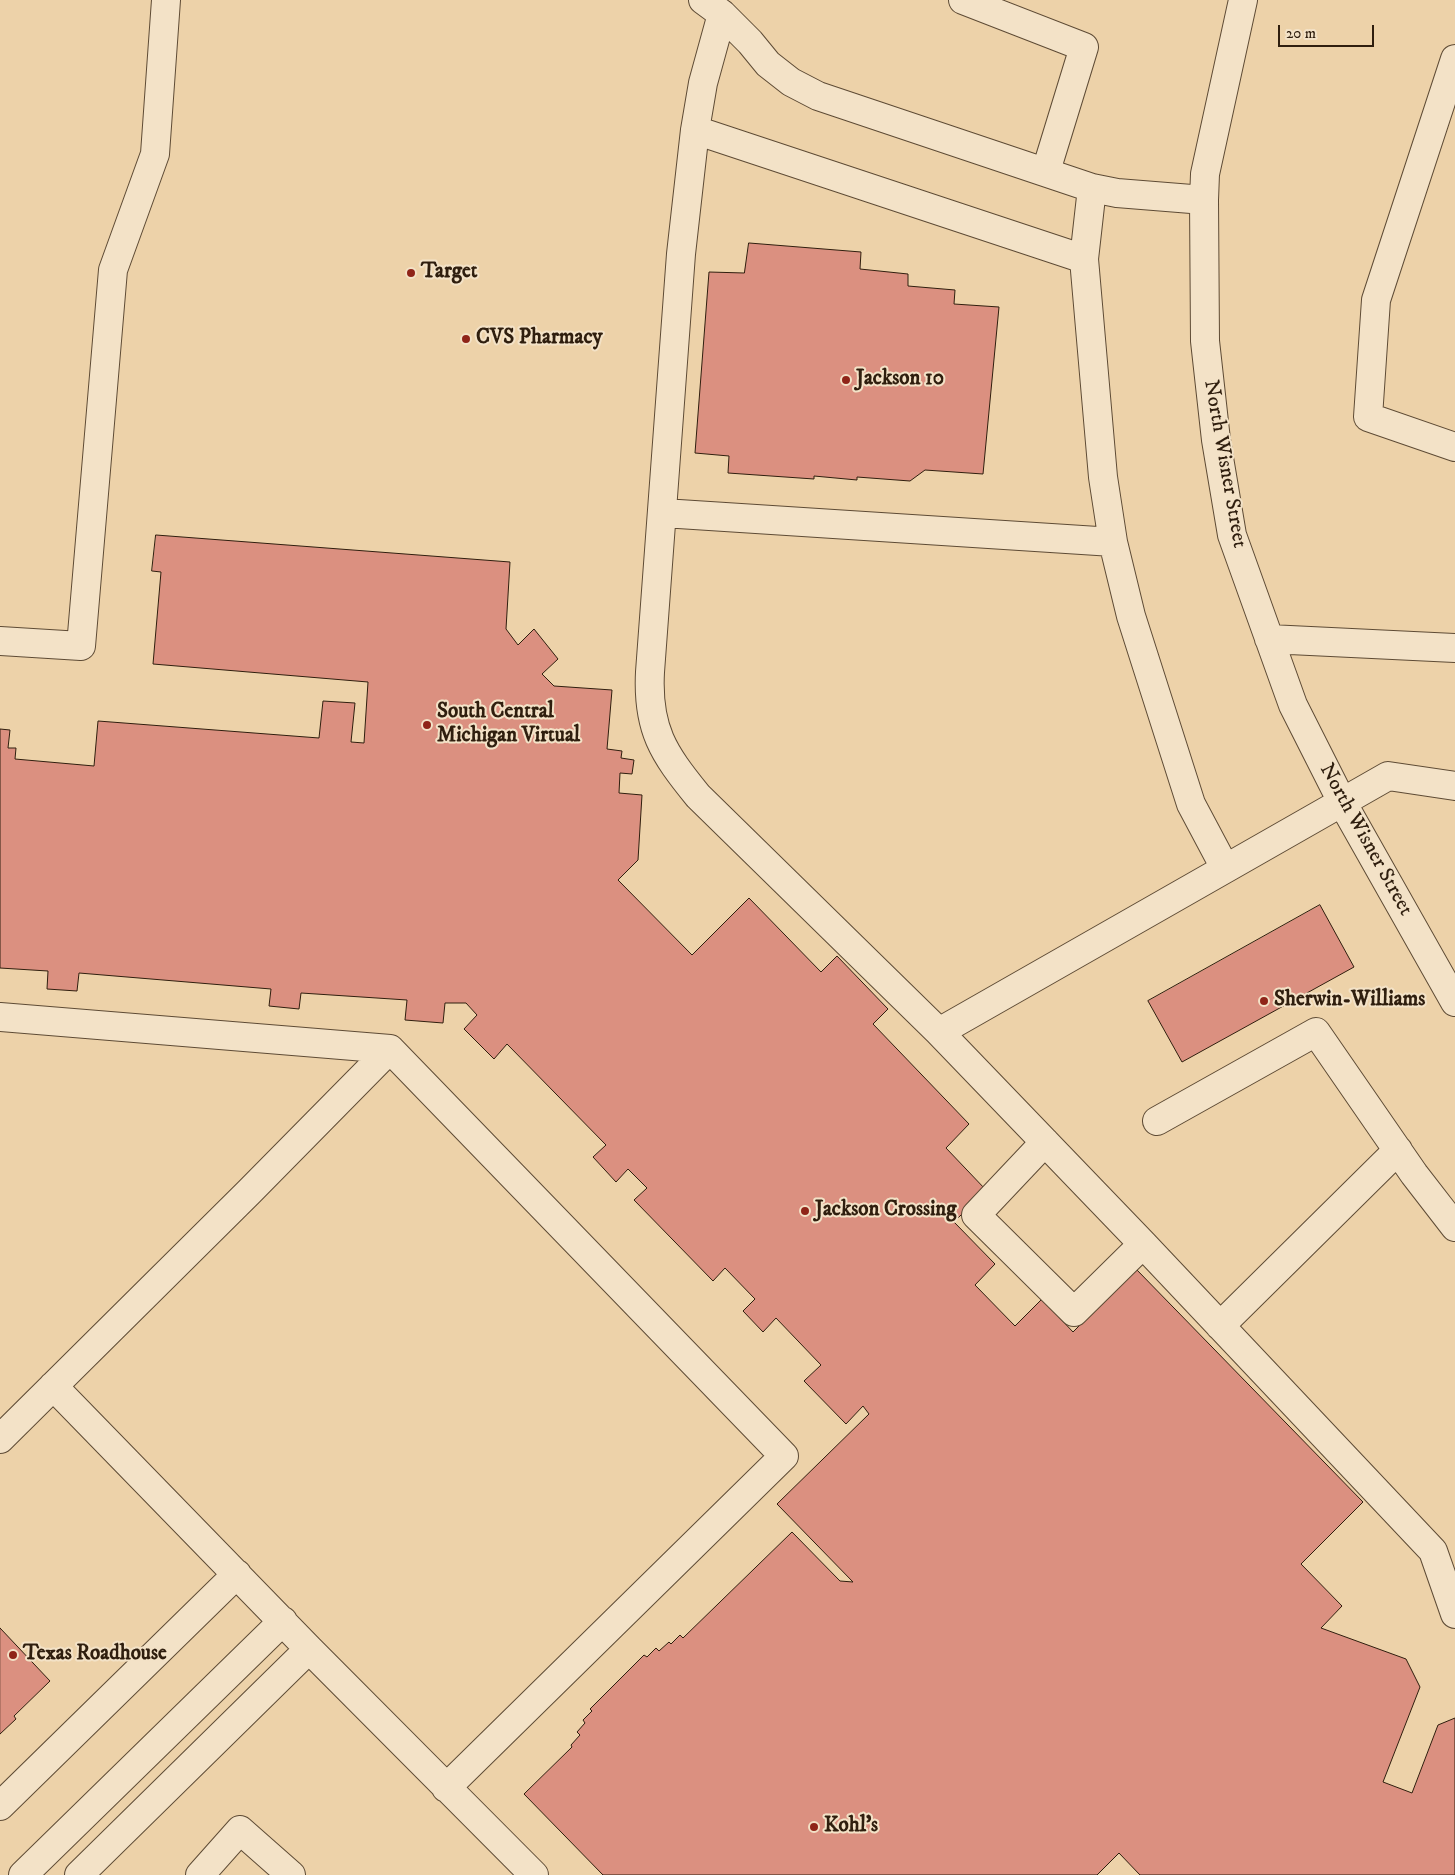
<!DOCTYPE html>
<html>
<head>
<meta charset="utf-8">
<style>
  body { margin:0 }
  #map { position:relative; width:1455px; height:1875px; overflow:hidden; background:#edd2a9; font-family:"IM FELL DW Pica",serif }
  canvas { display:block }
  .scale { position:absolute; left:1278px; top:25px; width:96px; height:22px; box-sizing:border-box; border:2px solid #2f1e0e; border-top:0; padding-left:6px; font-size:15px; line-height:18px; white-space:nowrap; color:#2f1e0e; -webkit-text-stroke:4px #f3e2c7; paint-order:stroke }
</style>
</head>
<body>
<div id="map">
<canvas width="1455" height="1875"></canvas>
<div class="scale">20 m</div>
</div>
<script>
const ctx = document.querySelector('canvas').getContext('2d');
ctx.lineJoin = 'round';
function fillPath(path, color) { ctx.fillStyle = color; ctx.fill(path, 'evenodd'); }
function stroke(path, color, width, dash) { ctx.strokeStyle = color; ctx.lineWidth = width; ctx.lineCap = dash ? 'butt' : 'round'; ctx.setLineDash(dash || []); ctx.stroke(path); }
function label(font, color, halo, rows, align = 'center') {
  ctx.font = font + ' "IM FELL DW Pica",serif'; ctx.lineWidth = 4; ctx.setLineDash([]); ctx.textBaseline = 'middle'; ctx.strokeStyle = halo; ctx.fillStyle = color; for (const [text, x, y, turn = 0] of rows) {
    ctx.save(); ctx.translate(x, y); ctx.rotate((+turn || 0) * Math.PI / 180); ctx.textAlign = isNaN(turn) ? turn : align; if (halo) ctx.strokeText(text, 0, 0); ctx.fillText(text, 0, 0); ctx.restore();
  }
}
const building = new Path2D(`
  M749,243L861,252L860,269L908,274V286L955,290L954,304L999,307L983,474L925,470L910,481L857,477V480L814,476V479L728,473L729,456L695,453L709,272L744,273Z
  M156,535L510,562L506,629L518,645L534,629L558,659L542,674L554,686L612,690L607,749L622,751L621,758L634,760L632,774L620,773L619,793L642,795L638,860L618,880L692,955L749,898L821,972L837,956L888,1009L873,1024L969,1124L946,1148L986,1190L954,1222L995,1264L975,1285L1015,1326L1042,1299L1073,1332L1136,1269L1363,1502L1301,1564L1342,1606L1321,1628L1406,1659L1420,1687L1383,1782L1412,1793L1438,1725L1455,1718V1875H1140L1119,1853L1097,1875H603L524,1794L572,1747L571,1745L580,1735L577,1732L585,1723L583,1720L592,1711L590,1709L644,1655L647,1657L656,1648L659,1651L669,1642L671,1644L680,1635L683,1638L792,1532L840,1581L853,1582L777,1504L869,1414L863,1406L846,1424L804,1381L821,1365L776,1318L763,1332L743,1311L755,1299L725,1268L713,1281L634,1200L647,1188L628,1169L616,1182L593,1157L606,1145L507,1044L494,1059L464,1029L477,1015L466,1003H445L443,1023L405,1020L407,1000L301,993L299,1009L269,1006L271,989L79,973L77,991L47,989L48,971L0,968V729L10,730L8,748H16L15,759L94,766L98,721L319,738L323,701L355,703L351,742L364,743L368,682L153,664L161,572L152,571Z
  M1320,905L1354,967L1182,1062L1148,1001Z
  M0,1628L50,1681L14,1716L16,1719L0,1734Z`);
const minor = new Path2D(`
  M703,0L722,14L750,42L768,64L791,82L818,96L1092,188L1117,193L1204,200
  M963,0L1084,47L1046,171
  M1243,0L1205,174L1204,200L1205,341L1216,440L1232,535L1293,705L1342,802L1455,1002
  M722,14L703,83L695,130L681,254L650,672C647,729 663,753 698,796L939,1032L1143,1244L1433,1551L1455,1614
  M1455,59L1376,300L1368,417L1455,447
  M695,130L1084,259
  M1092,188L1084,259L1103,477L1113,542L1131,616L1191,804L1225,868
  M663,513L1113,542
  M1269,639L1455,648
  M0,641L81,646L113,270L155,154L166,0
  M0,1017L390,1049L784,1456L446,1788
  M939,1032L1388,776L1455,786
  M1157,1121L1316,1032L1414,1174L1455,1227
  M1045,1142L976,1215L1074,1312L1143,1244
  M1220,1326L1398,1150
  M53,1386L309,1649L534,1875
  M0,1439L249,1192L390,1049
  M0,1806L237,1574
  M23,1875L283,1621
  M79,1875L309,1649
  M200,1875L240,1830L291,1875`);
const markers = [
  [411,273,5,"#8f2418"],
  [466,339,5,"#8f2418"],
  [846,380,5,"#8f2418"],
  [427,725,5,"#8f2418"],
  [1264,1001,5,"#8f2418"],
  [805,1211,5,"#8f2418"],
  [13,1655,5,"#8f2418"],
  [814,1827,5,"#8f2418"]
];
const poiNames = [
  ["Target",421,273],
  ["CVS Pharmacy",476,339],
  ["Jackson 10",856,380],
  ["South Central",437,713],
  ["Michigan Virtual",437,737],
  ["Sherwin-Williams",1274,1001],
  ["Jackson Crossing",815,1211],
  ["Texas Roadhouse",23,1655],
  ["Kohl's",824,1827]
];
const streetNames = [
  ["North Wisner Street",1224,464,80],
  ["North Wisner Street",1365,840,61]
];
fillPath(building, '#db9080');
stroke(building, '#2f1e0e', 1);
stroke(minor, '#5e4b35', 30);
stroke(minor, '#f3e2c7', 28);
for (const [x, y, r, color] of markers) { const dot = new Path2D(); dot.arc(x, y, r, 0, 2 * Math.PI); ctx.fillStyle = color; ctx.fill(dot); stroke(dot, '#f3e2c7', 2); }
label('bold 21px', '#2f1e0e', '#f3e2c7', poiNames, 'left');
label('21px', '#2f1e0e', '#f3e2c7', streetNames);
</script>
</body>
</html>
